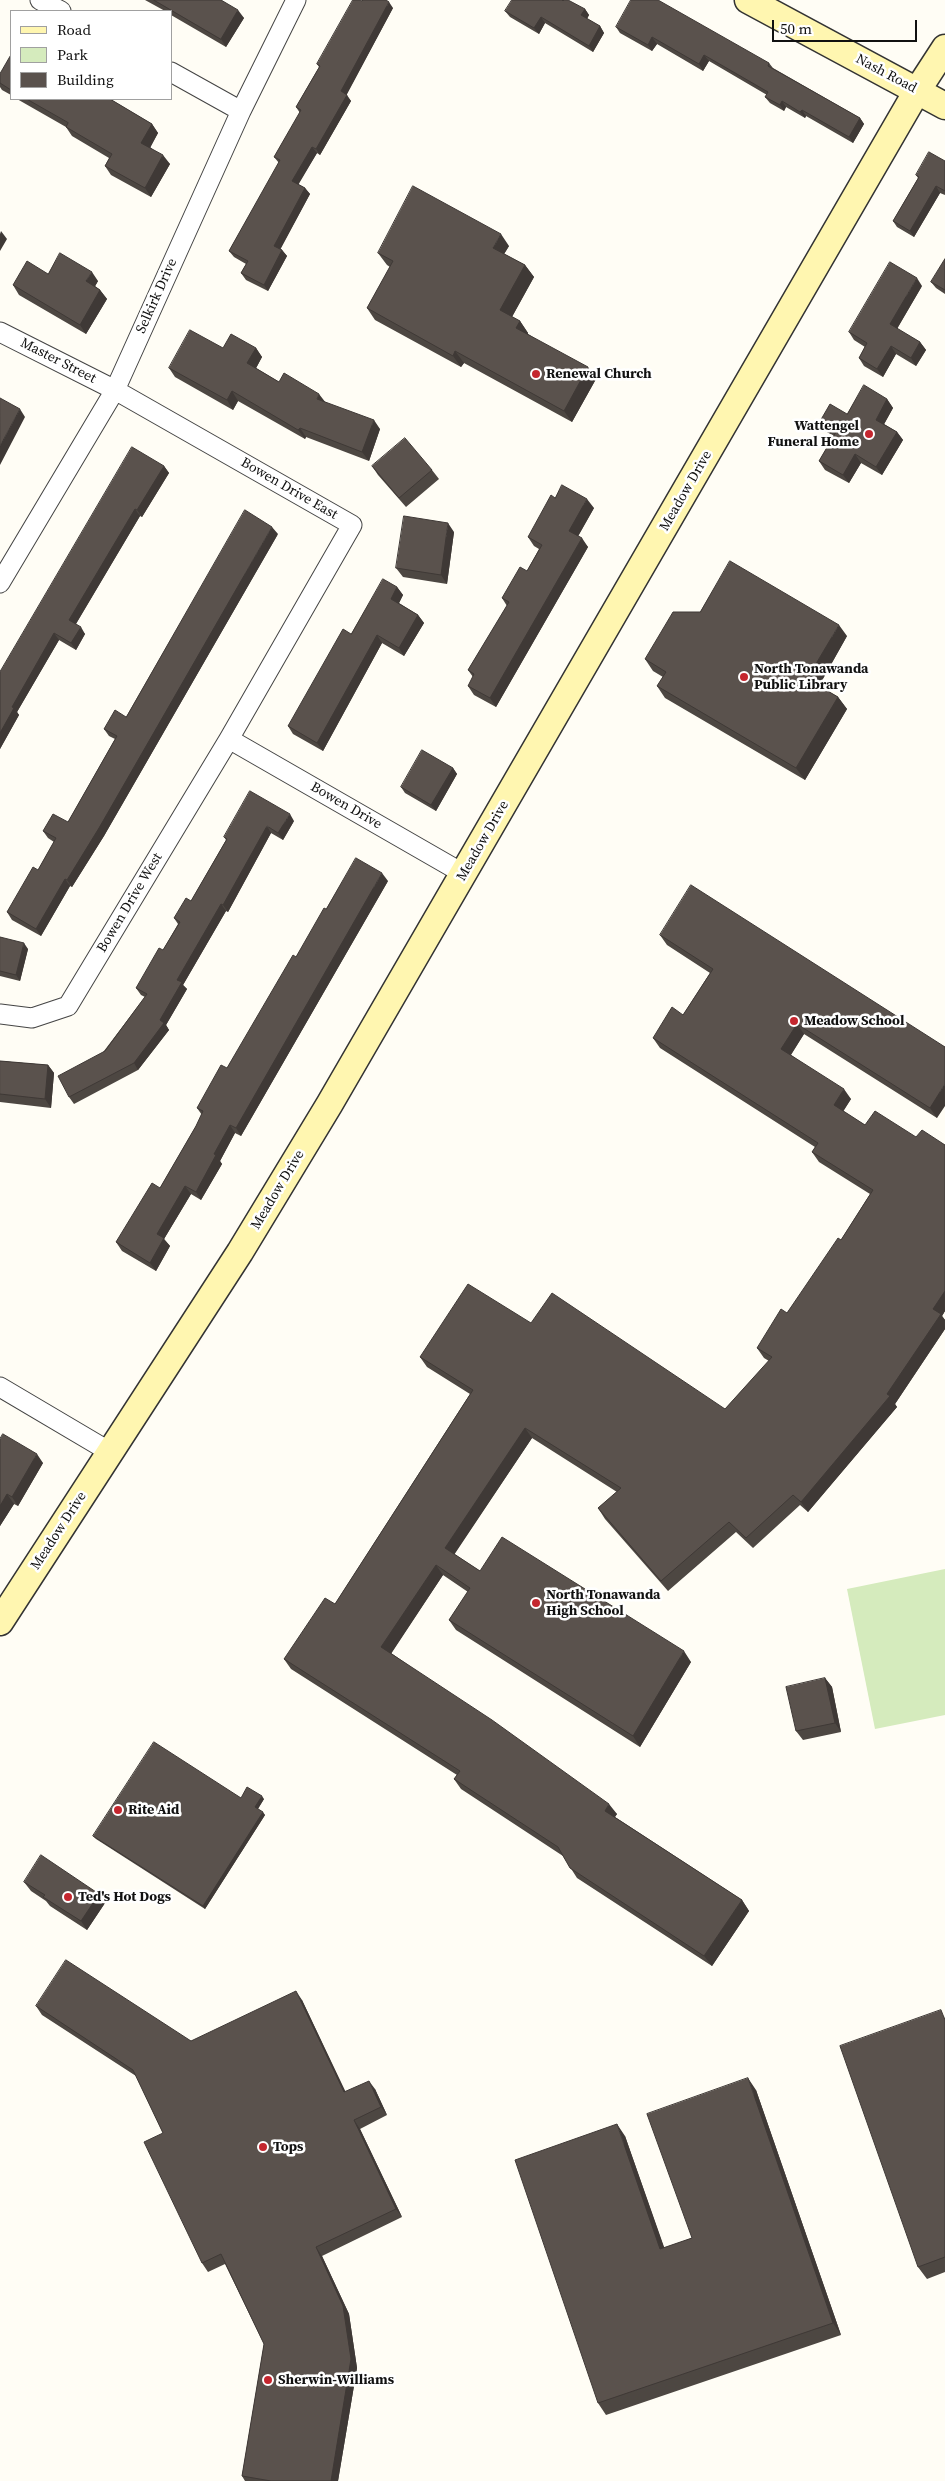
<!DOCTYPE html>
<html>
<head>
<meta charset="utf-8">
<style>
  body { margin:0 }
  #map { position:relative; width:945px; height:2481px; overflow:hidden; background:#fffdf5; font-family:"Source Serif 4",serif }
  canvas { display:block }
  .legend { position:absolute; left:10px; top:10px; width:162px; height:90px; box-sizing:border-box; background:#fff; border:1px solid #a0a0a0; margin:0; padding:6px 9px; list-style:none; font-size:15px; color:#111 }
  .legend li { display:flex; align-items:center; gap:10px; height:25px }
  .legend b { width:25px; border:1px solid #a0a0a0 }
  .scale { position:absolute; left:772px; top:20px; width:145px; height:22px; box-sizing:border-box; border:2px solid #111; border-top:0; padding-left:6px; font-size:15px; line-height:18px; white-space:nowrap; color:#111; -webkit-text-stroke:4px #fff; paint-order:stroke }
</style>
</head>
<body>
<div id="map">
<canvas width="945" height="2481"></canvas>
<ul class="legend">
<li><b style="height:6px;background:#fff6b0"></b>Road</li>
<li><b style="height:14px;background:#d5ebbd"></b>Park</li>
<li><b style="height:14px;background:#5a524d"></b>Building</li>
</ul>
<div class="scale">50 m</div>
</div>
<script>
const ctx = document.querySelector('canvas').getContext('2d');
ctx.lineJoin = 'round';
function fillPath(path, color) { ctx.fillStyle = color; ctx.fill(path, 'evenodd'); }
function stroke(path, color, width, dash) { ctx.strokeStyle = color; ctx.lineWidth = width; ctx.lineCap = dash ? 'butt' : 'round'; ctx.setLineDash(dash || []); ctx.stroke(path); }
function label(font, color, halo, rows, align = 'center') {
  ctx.font = font + ' "Source Serif 4",serif'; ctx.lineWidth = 5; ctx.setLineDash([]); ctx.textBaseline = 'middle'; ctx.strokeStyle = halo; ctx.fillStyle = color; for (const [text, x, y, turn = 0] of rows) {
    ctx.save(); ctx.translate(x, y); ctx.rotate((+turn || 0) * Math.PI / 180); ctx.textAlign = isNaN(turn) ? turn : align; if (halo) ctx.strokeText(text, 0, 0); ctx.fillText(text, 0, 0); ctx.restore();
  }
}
const green = new Path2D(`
  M945,1569V1715L875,1729L847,1589Z`);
const street = new Path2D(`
  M40,0L61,11
  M171,72L241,111
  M0,332L115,390L352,525L229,739L68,1006L32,1018L0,1014
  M0,583L115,390L241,111L296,0
  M229,739L464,874
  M0,1387L110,1452`);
const secondary = new Path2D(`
  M748,0L945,106
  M0,1622L240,1252L329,1105L917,91L945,48`);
const wall = new Path2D(`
  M145,0H221L244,18L226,47L171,15V11H165Z
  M362,1L393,8L346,95L351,101L320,155L317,153L298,184L305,188L310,194L280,249L282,250L287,256L268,291L246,280L241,273L246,264L234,257L229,251L279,163L274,157L300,113L296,107L319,67L317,64Z
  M585,9L589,15L587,19L600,26L604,33L593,52L545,23L539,34L510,17L505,11Z
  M616,27L769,63L773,68L860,118L864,124L853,143L806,116L805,118L786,107L784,111L770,103L765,97L767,95L709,61L703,71L657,44L652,51L620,33Z
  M11,55V95L2,90L0,87V74Z
  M17,99H110L152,124L158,133L150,147L170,164L151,197L111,175L105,166L109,158L72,136L66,127Z
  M945,161V195L940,193L914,237L897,227L893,221L918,178L916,175Z
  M509,246L504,254L525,265L534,277L512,317L520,321L528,333V334L596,379L572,422L464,363L461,367L375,320L367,308L390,267L387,265L378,253Z
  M945,259V294L936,288L931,282Z
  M48,274L98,281L95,286L100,290L107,299L86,334L19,295L13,285Z
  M922,286L897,329L920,342L926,350L916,366L896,354L883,377L864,366L859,358L865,347L854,340L849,332Z
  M223,348H256L262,357L256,368L279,382L325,402L380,429L369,461L306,437L305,439L238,401L233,410L175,377L169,368Z
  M887,399L893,408L884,424L897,432L903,440L882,475L861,463L849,483L825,470L819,461L834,436L825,431L819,423L847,414Z
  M164,466L169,473L142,517L140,516L76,624L85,634L76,650L59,640L17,712L19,715L0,749V672Z
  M372,466L432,470L439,479L406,507L378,475Z
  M555,498L594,508L578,536L588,547L496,707L474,695L468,686L473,677L468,670L507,606L502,598L527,571L539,549L534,546L528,537Z
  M454,532L447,584L403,577L396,568Z
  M278,534L104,836L72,887L70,886L41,936L12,920L7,912L38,870L54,842L48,838L43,831L68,822L115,739L109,736L104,729L126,717Z
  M397,587L403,595L399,603L418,615L424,623L404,656L382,643L323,751L293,734L288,726L351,634Z
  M847,636L819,686L838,697L847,709L805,780L665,698L657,686L663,677L653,671L645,659Z
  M453,768L457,774L436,811L405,793L401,787Z
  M294,821L283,840L271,833L228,912L226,911L183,985L187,989L166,1025L169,1030L138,1070L74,1104L69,1097L145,997L141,995L136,988L163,950L178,924L174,918L191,901L226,840L224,837Z
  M388,881L241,1136L235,1133L220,1161L222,1164L201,1200L191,1194L164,1239L170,1246L156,1271L122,1251L116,1242L160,1188L196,1126L202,1115L197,1108L227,1068L296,957L326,909Z
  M660,935L945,1047L937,1118L804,1034L791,1055L851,1099L843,1111L865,1125L945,1145V1311L942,1316L945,1320V1329L895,1404L897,1407L808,1512L800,1505L753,1548L736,1532L668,1591L605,1519L598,1508L617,1492L532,1438L454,1554L480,1571L691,1662L640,1747L456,1630L449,1620L468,1592L443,1575L391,1653L617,1814L615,1817L742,1900L749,1911L712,1966L577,1878L563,1856L461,1789L454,1779L457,1775L291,1669L284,1659L335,1604L470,1394L427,1367L420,1357L531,1323L725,1409L769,1361L764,1358L757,1348L787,1313L841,1240L870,1194L819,1162L812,1152L815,1147L660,1048L653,1038L683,1015L710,973L667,945Z
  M0,937L28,949L20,981L0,976Z
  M0,1061L48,1065L54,1073L51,1108L0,1102Z
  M0,1439L43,1463L18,1506L14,1504L0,1526Z
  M825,1678L832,1687L841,1732L803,1740L796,1731Z
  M241,1798L264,1799L258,1809L265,1815L205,1909L96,1839L93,1836Z
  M24,1882L99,1894L105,1903L87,1930L50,1906L46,1901L31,1891Z
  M302,2000L345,2092L375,2089L387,2115L360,2129L402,2217L322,2256L349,2314L357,2368L338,2481H245L242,2476L264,2344L225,2264L208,2272L202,2263L163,2133L136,2076L42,2015L36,2006L191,2041Z
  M945,2016V2272L927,2279L918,2267Z
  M756,2090L841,2335L606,2415L598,2403L625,2136L664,2248L692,2238Z`);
const shadedWall = new Path2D(`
  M389,2L393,8L345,98L341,91Z
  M585,9L589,15L585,22L581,15Z
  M238,10L244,18L226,47L221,39Z
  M541,17L545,23L539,34L534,28Z
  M600,26L604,33L593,52L589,46Z
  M652,37L657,44L652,51L648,45Z
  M704,55L709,61L703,71L699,64Z
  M347,95L351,101L320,155L316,149Z
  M782,101L786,107L784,111L780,105Z
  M802,110L806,116L805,118L800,112Z
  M860,118L864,124L853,143L849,137Z
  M152,124L158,133L148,152L141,143Z
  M312,147L317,153L297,187L292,181Z
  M163,155L170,164L151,197L145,188Z
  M936,186L940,193L914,237L910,231Z
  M305,188L310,194L279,252L274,246Z
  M1,231L7,239L0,251V234Z
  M501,234L509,246L501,259L493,248Z
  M282,250L287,256L268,291L264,285Z
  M525,265L534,277L509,322L500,310Z
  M92,272L98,281L93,290L86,281Z
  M917,278L922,286L895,332L890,324Z
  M100,290L107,299L86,334L80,325Z
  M520,321L528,333L525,340L516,328Z
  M920,342L926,350L916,366L911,358Z
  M891,346L896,354L883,377L877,369Z
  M256,348L262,357L254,372L247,363Z
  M455,351L464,363L461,367L453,356Z
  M588,367L596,379L572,422L564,411Z
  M232,391L238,401L233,410L227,400Z
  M319,394L326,403L317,399Z
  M887,399L893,408L882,428L876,420Z
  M20,409L25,417L0,465V446Z
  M374,420L380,429L369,461L362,452Z
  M300,428L306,437L305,439L298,430Z
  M897,432L903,440L882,475L876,467Z
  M855,454L861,463L849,483L843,475Z
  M164,466L169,473L142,517L137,510Z
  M587,499L594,508L576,540L569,531Z
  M135,509L140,516L74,627L69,620Z
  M448,523L454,532L447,584L441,575Z
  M272,527L278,534L104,836L72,887L67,880Z
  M582,538L588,547L496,707L490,698Z
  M397,587L403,595L397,607L391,599Z
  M418,615L424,623L404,656L399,648Z
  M839,625L847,636L816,691L807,679Z
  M81,627L85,634L76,650L71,643Z
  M54,633L59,640L17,712L19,715L0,749V733L12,707Z
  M377,635L382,643L323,751L317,743Z
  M838,697L847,709L805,780L796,768Z
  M453,768L457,774L436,811L431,805Z
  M290,814L294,821L283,840L278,833Z
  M267,826L271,833L228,912L223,905Z
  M382,873L388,881L241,1136L236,1128Z
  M65,879L70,886L41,936L36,929Z
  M221,904L226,911L183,985L187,989L166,1025L169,1030L138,1070L134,1063L160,1020L177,980Z
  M24,943L28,949L20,981L16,975Z
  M797,1024L804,1034L788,1059L781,1049Z
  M48,1065L54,1073L51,1108L45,1099Z
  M945,1084V1106L937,1118L930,1108Z
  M844,1089L851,1099L841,1115L834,1105Z
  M230,1125L235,1133L220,1161L222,1164L201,1200L196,1192L214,1154Z
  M185,1186L191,1194L164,1239L170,1246L156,1271L150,1263L157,1234Z
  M945,1291V1311L942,1316L945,1320V1329L895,1404L897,1407L808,1512L801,1502L887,1394L933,1309Z
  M525,1428L532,1438L452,1558L445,1548Z
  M37,1454L43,1463L18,1506L12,1497Z
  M7,1494L14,1504L0,1526V1506Z
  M436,1565L443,1575L389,1657L381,1647Z
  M684,1651L691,1662L640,1747L633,1736Z
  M825,1678L832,1687L841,1732L835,1723Z
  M262,1796L264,1799L257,1810L255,1807Z
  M609,1804L617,1814L612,1821L605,1811Z
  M263,1812L265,1815L205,1909L203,1906Z
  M99,1894L105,1903L87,1930L81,1921Z
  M742,1900L749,1911L712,1966L704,1956Z
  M296,1991L302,2000L350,2101L344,2092Z
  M748,2078L756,2090L841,2335L833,2323Z
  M369,2081L375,2089L387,2115L381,2107Z
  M354,2120L360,2129L402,2217L396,2209Z
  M617,2124L625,2136L669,2261L660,2249Z
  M316,2247L322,2256L349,2314L357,2368L338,2481H331Z`);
const building = new Path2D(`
  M154,0H221L238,10L221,39Z
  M353,0H360L362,1L363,0H386L389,2L341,91L347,95L316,149L312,147L292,181L305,188L274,246L282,250L264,285L241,273L248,261L229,251L280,160L274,157L301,110L296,107L320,66L317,64Z
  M512,0H562L563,1L564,0H568L585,9L581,15L600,26L589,46L541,17L534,28L505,11Z
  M631,0H658L769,63L768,66L860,118L849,137L802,110L800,112L782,101L780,105L765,97L768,92L704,55L699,64L652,37L648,45L616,27Z
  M11,55V90L0,83V74Z
  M27,99H110L152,124L141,143L163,155L145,188L105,166L112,154L66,127L68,123Z
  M929,152L945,161V191L936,186L910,231L893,221L919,177L916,175Z
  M413,186L501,234L493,248L525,265L500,310L520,321L516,328L588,367L564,411L455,351L453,356L367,308L393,261L378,253Z
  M60,253L92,272L86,281L100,290L80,325L13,285L27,261L48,274Z
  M945,259V290L931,282Z
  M890,262L917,278L890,324L920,342L911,358L891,346L877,369L859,358L867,343L849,332Z
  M190,330L223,348L231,334L256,348L247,363L279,382L284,373L319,394L317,399L374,420L362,452L300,428L298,430L232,391L227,400L169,368Z
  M864,385L887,399L876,420L897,432L876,467L855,454L843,475L819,461L836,432L819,423L830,404L847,414Z
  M0,398L20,409L0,446Z
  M405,438L432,470L399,498L372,466Z
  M132,447L164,466L137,510L135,509L69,620L81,627L71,643L54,633L12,707L14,708L0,733V672Z
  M562,485L587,499L569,531L582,538L490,698L468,686L474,674L468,670L509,602L502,598L520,567L527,571L542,545L528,537L551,495L555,498Z
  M245,510L272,527L99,828L67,880L65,879L36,929L7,912L33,867L38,870L56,838L43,831L53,814L68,822L117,736L104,729L115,710L126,717Z
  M404,516L448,523L441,575L396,568Z
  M730,561L839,625L807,679L838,697L796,768L657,686L666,672L645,659L673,612H700Z
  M383,579L397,587L391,599L418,615L399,648L377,635L317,743L288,726L343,629L351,634Z
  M422,750L453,768L431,805L401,787Z
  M250,791L290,814L278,833L267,826L223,905L221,904L177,980L182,982L160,1020L164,1023L134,1063L69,1097L58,1076L105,1051L147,994L136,988L159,948L163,950L180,922L174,918L186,898L191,901L227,839L224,837Z
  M356,858L382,873L236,1128L230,1125L214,1154L216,1155L196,1192L185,1186L157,1234L164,1238L150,1263L116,1242L152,1183L160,1188L196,1126L203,1111L197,1108L221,1065L227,1068L293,955L296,957L324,908L326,909Z
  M691,885L945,1047V1084L930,1108L797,1024L781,1049L844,1089L834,1105L865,1125L875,1111L916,1137L922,1130L945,1145V1291L933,1309L941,1314L887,1394L890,1396L801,1502L793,1495L746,1538L729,1522L661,1581L598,1508L621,1488L525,1428L445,1548L480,1571L502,1537L684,1651L633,1736L449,1620L470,1588L436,1565L381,1647L492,1720L609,1804L605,1811L742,1900L704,1956L570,1868L558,1847L454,1779L460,1771L284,1659L325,1598L335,1604L473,1390L420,1357L468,1284L531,1323L552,1293L725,1409L772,1357L757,1348L781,1309L787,1313L838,1238L841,1240L873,1190L812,1152L818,1143L653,1038L672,1007L683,1015L713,969L660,935Z
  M0,937L24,943L16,975L0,971Z
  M0,1061L48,1065L45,1099L0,1094Z
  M3,1434L37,1454L12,1497L7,1494L0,1506V1439Z
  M825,1678L835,1723L796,1731L786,1687Z
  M154,1742L241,1798L247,1787L262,1796L255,1807L263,1812L203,1906L93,1836Z
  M41,1855L99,1894L81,1921L43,1897L45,1895L24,1882Z
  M66,1960L191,2041L296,1991L344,2092L369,2081L381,2107L354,2120L396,2209L316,2247L343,2306L351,2359L331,2481H271L242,2476L264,2344L221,2254L202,2263L144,2142L163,2133L133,2070L36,2006Z
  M941,2010L945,2020V2257L918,2267L840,2046Z
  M748,2078L833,2323L598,2403L515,2160L617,2124L660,2249L692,2238L647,2114Z`);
const markers = [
  [536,374,5,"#c4262e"],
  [869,434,5,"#c4262e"],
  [744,677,5,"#c4262e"],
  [794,1021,5,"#c4262e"],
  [536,1603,5,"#c4262e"],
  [118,1810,5,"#c4262e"],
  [68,1897,5,"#c4262e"],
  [263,2147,5,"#c4262e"],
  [268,2380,5,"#c4262e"]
];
const streetNames = [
  ["Nash Road",886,74,28],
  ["Selkirk Drive",157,296,-66],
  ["Master Street",58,361,27],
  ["Bowen Drive East",289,489,30],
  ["Meadow Drive",686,491,-60],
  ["Bowen Drive",346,806,30],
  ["Meadow Drive",483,841,-60],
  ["Bowen Drive West",130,903,-59],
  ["Meadow Drive",278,1190,-59],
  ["Meadow Drive",59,1531,-57]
];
const poiNames = [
  ["Renewal Church",546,374],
  ["Wattengel",859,426,"right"],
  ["Funeral Home",859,442,"right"],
  ["North Tonawanda",754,669],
  ["Public Library",754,685],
  ["Meadow School",804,1021],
  ["North Tonawanda",546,1595],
  ["High School",546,1611],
  ["Rite Aid",128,1810],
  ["Ted's Hot Dogs",78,1897],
  ["Tops",273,2147],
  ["Sherwin-Williams",278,2380]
];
fillPath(green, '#d5ebbd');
stroke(street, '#444', 21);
stroke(secondary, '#333', 29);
stroke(street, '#fff', 19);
stroke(secondary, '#fff6b0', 26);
fillPath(wall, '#4d4742');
fillPath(shadedWall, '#3f3936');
fillPath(building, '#5a524d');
stroke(building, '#3f3936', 1);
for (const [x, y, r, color] of markers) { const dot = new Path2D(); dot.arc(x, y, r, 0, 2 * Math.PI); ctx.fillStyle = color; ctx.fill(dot); stroke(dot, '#fff', 2); }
label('14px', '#111', '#fff', streetNames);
label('bold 14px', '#111', '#fff', poiNames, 'left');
</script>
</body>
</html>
